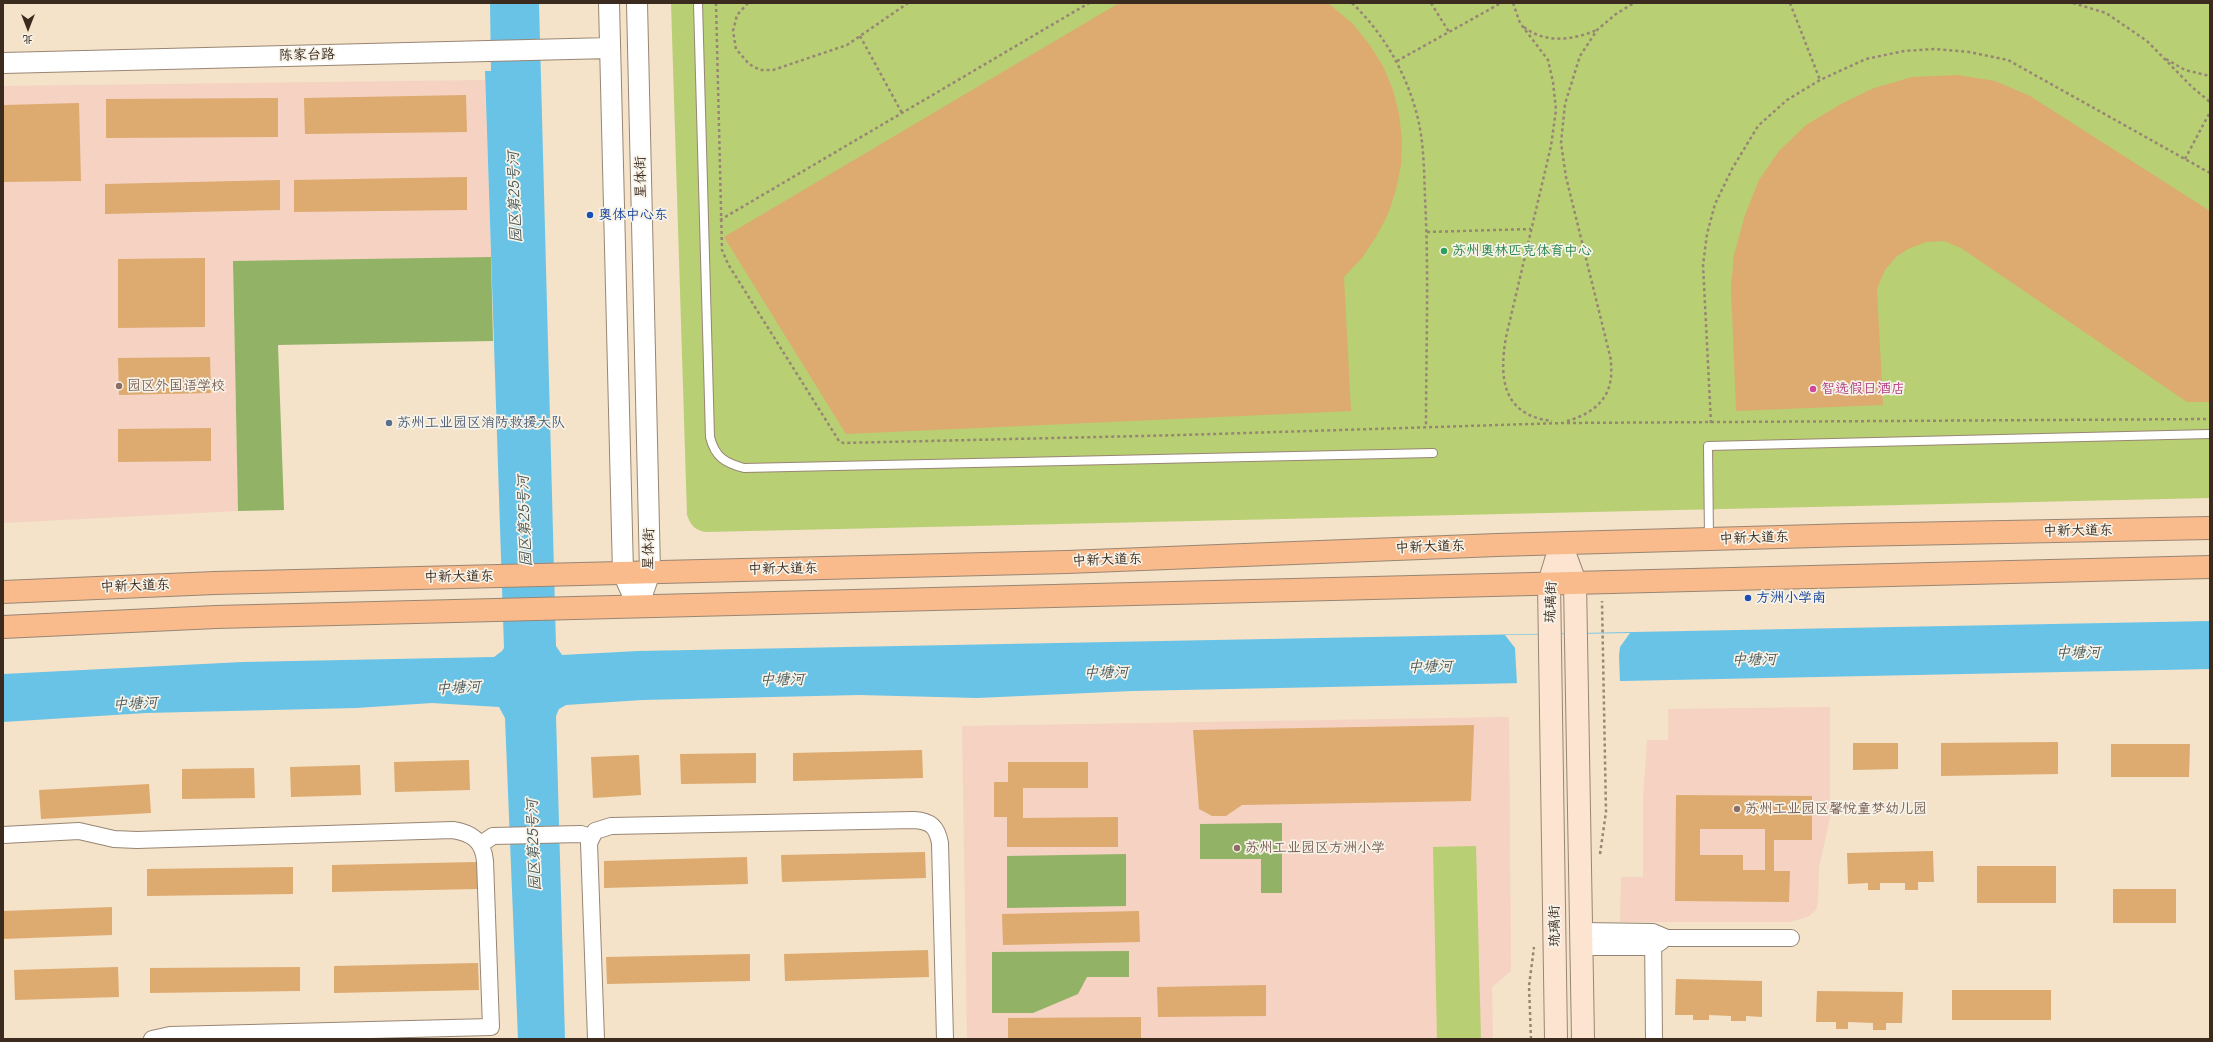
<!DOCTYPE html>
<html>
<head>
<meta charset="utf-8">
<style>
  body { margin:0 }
  #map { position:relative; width:2213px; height:1042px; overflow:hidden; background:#f4e2c9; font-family:Delius,"LXGW WenKai TC",sans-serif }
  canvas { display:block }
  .frame { position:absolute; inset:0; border:4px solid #3b2a1e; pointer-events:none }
  .north { position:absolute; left:8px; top:8px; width:40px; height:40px; -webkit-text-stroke:3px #f7f3e8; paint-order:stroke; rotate:180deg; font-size:11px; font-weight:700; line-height:16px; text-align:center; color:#3b2a1e }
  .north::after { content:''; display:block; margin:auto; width:14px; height:18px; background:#3b2a1e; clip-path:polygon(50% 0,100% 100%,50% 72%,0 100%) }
</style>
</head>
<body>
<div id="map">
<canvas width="2213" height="1042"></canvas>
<div class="frame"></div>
<div class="north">北</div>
</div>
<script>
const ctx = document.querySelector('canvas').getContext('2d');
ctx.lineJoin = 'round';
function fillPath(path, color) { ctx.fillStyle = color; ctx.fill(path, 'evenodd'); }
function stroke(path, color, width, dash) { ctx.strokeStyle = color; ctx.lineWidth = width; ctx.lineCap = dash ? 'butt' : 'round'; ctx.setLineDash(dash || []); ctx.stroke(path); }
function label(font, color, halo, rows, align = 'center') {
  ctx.font = font + ' Delius,"LXGW WenKai TC",sans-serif'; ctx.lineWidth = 3.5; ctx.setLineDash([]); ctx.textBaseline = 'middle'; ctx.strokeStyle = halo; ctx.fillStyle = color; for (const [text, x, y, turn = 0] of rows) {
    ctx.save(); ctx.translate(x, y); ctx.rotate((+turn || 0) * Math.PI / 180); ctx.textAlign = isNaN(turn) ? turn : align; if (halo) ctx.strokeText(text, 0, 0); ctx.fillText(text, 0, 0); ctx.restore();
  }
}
const built = new Path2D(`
  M485,80L491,257L233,262L238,511L3,523V86Z
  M1830,707V818L1819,867L1818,901L1816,910L1809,916L1791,922H1620L1621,877H1643V799L1647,740H1668V709Z
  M1509,717L1511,971L1492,987L1493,1039H967L962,726Z`);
const green = new Path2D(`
  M671,3H2210V498L706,532C695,530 691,526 687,515Z
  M1476,846L1481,1039H1437L1433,847Z`);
const forest = new Path2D(`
  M491,257L493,341L278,345L284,510L238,511L233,261Z
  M1282,823V893H1261V859H1200V824Z
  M1126,854V906L1007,908V856Z
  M1129,951V977H1087L1078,994L1033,1013H992V952Z`);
const water = new Path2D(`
  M490,3H539L556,646L562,655L638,651L2210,621V669L1132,691L977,698L859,695L642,700L566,705L559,709L556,716L565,1039H518L505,718L499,707L432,703L356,708L146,713L3,722V674L243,662L494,657L502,651L504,648L485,71H491Z`);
const pier = new Path2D(`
  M1630,633L1620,647L1619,656L1620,682L1551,683L1517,684L1515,648L1505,635Z`);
const building = new Path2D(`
  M1119,3H1328L1353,24L1369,44L1383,66L1393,90L1399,114L1402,140L1401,165L1396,190L1388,214L1376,237L1362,258L1344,277L1351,411L846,434L724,237Z
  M1958,75L1995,81L2030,96L2210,211V402H2187L1961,248L1944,241L1926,242L1908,249L1896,257L1885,270L1877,289L1883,405L1736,411L1731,287L1734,255L1745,215L1759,180L1779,151L1806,125L1841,104L1874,88L1912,77Z
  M466,95L467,132L305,134L304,98Z
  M278,98V137L106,138V99Z
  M79,103L81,181L3,182V105Z
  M467,177V210L294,212V180Z
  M280,180V210L105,214V184Z
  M205,258V327L118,328V259Z
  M210,357L211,393L119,395L118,358Z
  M211,428V461L118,462V429Z
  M1474,725L1471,801L1242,805L1226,816H1212L1199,809L1193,730Z
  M2058,742V774L1941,776V743Z
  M1853,743H1898V769L1853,770Z
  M2111,744H2190L2189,777H2111Z
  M922,750L923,778L793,781V753Z
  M756,753V783L681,784L680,754Z
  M639,755L641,795L593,798L591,757Z
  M469,760L470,790L395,792L394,762Z
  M1008,762H1088V788H1023V818L1118,817V847H1007V817H994V782H1008Z
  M360,765L361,795L291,797L290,767Z
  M254,768L255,798L182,799V769Z
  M149,784L151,813L41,819L39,790Z
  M1676,795L1812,796V840H1774V871H1790L1789,902L1675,901ZM1700,829H1765V870H1743V855H1700Z
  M1933,851L1934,882H1918V890H1905V883H1880V890H1868V883L1848,884L1847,853Z
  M925,852L926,878L782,882L781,855Z
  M747,857L748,884L604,888V861Z
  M477,862V889L332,892V865Z
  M1977,866H2056V903H1977Z
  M293,867V894L147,896V869Z
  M2113,889H2176V923H2113Z
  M112,907V935L3,939V911Z
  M1139,911L1140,942L1003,945L1002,914Z
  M928,950L929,977L785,981L784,954Z
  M750,954V981L607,984L606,957Z
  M478,963L479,990L334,993V966Z
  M118,967L119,997L15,1000L14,970Z
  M300,967V991L150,993V968Z
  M1676,979L1762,981V1017L1746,1016V1021H1731V1016L1709,1015V1020H1693V1015H1675Z
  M1266,985V1016L1158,1017L1157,987Z
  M1952,990H2051V1020H1952Z
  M1817,991L1903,992L1902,1023H1886V1030H1873V1023L1848,1022V1029H1836V1022H1816Z
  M1141,1017V1039H1008V1018Z`);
const path = new Path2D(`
  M716,3L722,250L728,264L839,441L843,443L1182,435L1562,423L2210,419
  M748,3L737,15L733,31L736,49L749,64L760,70H773L847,45L908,3
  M1352,3C1383,33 1404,69 1416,111C1424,139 1424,170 1425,198C1429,274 1426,350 1426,426
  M1431,3L1449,32
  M1513,3L1520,23L1548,60L1553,82L1556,110L1551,146L1506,337C1499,378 1502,415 1552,421
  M1790,3L1820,80
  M2073,3L2106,13L2147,41L2192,87L2210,102
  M1524,27C1545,44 1573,40 1597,30
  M860,36L902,113
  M2166,59L2185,70L2210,76
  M1397,61L1501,3
  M2185,159L2210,112
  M720,220L1089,3
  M1427,232L1531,229
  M1567,421C1586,416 1606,404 1610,383C1612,376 1611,368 1611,360L1566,177L1561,143L1565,104L1580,56L1597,30L1616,14L1634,3
  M1711,423L1703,265L1707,234L1715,204L1732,169L1758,126L1787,100L1820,80L1866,59L1904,51L1934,49L1969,52L2008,60L2210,173
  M1600,854L1606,812L1602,601
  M1531,1039L1529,986L1534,947`);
const service = new Path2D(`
  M698,3L710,437C715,457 725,463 744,468L1433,453
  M1709,539L1708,446L2210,434`);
const minor = new Path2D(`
  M3,835L79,831L114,839L137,840L453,830C472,833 483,841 485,861L491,1027L170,1035L152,1039
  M481,844L493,836L581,834L591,837
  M1581,931L1653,932L1667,938H1791
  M1653,932L1654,1039
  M1581,947H1653L1662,941
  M596,1039L589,843L595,831L611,826L914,820C931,821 937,827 940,843L945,1039`);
const tertiary = new Path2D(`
  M609,3L623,573L638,607
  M637,3L650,572L638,607
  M3,63L610,48`);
const secondary = new Path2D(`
  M1561,544L1575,582L1583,1039
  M1556,1039L1549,583L1561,544`);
const primary = new Path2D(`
  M3,592L215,583L1067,562L1497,545L1851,535L2210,528
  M3,627L216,617L2210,567`);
const markers = [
  [590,215,4,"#1a4fb4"],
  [1444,251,4,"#2e9e5b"],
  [119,386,4,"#8d6e63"],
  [1813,389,4,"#d1479c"],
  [389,423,4,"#5c6f8a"],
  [1748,598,4,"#1a4fb4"],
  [1737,809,4,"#8d6e63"],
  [1237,848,4,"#8d6e63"]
];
const streetNames = [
  ["陈家台路",307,55,-1],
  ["星体街",641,177,-91],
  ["中新大道东",2078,531,-1],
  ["中新大道东",1754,538,-2],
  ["中新大道东",1430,547,-2],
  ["星体街",649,549,-89],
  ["中新大道东",1107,560,-2],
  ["中新大道东",783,569,-1],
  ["中新大道东",459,577,-1],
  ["中新大道东",135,586,-2],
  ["琉璃街",1551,602,-88],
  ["琉璃街",1555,926,-91]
];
const transitNames = [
  ["奥体中心东",598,215],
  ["方洲小学南",1756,598]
];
const leisureNames = [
  ["苏州奥林匹克体育中心",1452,251]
];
const educationNames = [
  ["园区外国语学校",127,386],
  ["苏州工业园区馨悦童梦幼儿园",1745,809],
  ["苏州工业园区方洲小学",1245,848]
];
const hotelNames = [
  ["智选假日酒店",1821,389]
];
const serviceNames = [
  ["苏州工业园区消防救援大队",397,423]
];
const waterNames = [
  ["园区第25号河",515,197,-92],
  ["园区第25号河",525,521,-92],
  ["中塘河",2078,653,-1],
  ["中塘河",1754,660,-1],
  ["中塘河",1430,667,-1],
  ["中塘河",1106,673,-1],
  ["中塘河",782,680,-1],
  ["中塘河",458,688,-3],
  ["中塘河",135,704,-3],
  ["园区第25号河",534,845,-92]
];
fillPath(built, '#f5d2c2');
fillPath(green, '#b8cf74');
fillPath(forest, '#92b266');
fillPath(water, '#69c3e6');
fillPath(pier, '#f4e2c9');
fillPath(building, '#ddab6f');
stroke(service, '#988674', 10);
stroke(minor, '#988674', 18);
stroke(tertiary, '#988674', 22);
stroke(secondary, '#988674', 24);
stroke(primary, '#988674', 24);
stroke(path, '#988674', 2.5, [3, 3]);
stroke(service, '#fff', 8);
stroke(minor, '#fff', 16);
stroke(tertiary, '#fff', 20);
stroke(secondary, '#fde4d1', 22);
stroke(primary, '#fabb8c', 22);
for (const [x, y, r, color] of markers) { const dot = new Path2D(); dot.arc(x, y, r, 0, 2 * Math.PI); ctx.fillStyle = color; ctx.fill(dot); stroke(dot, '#f7f3e8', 1.5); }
label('14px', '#3b2a1e', '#f7f3e8', streetNames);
label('14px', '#164399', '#f7f3e8', transitNames, 'left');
label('14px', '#27864d', '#f7f3e8', leisureNames, 'left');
label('14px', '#785e54', '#f7f3e8', educationNames, 'left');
label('14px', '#b23c85', '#f7f3e8', hotelNames, 'left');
label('14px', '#4e5e75', '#f7f3e8', serviceNames, 'left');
label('italic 15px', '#49585a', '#f7f3e8', waterNames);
</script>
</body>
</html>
